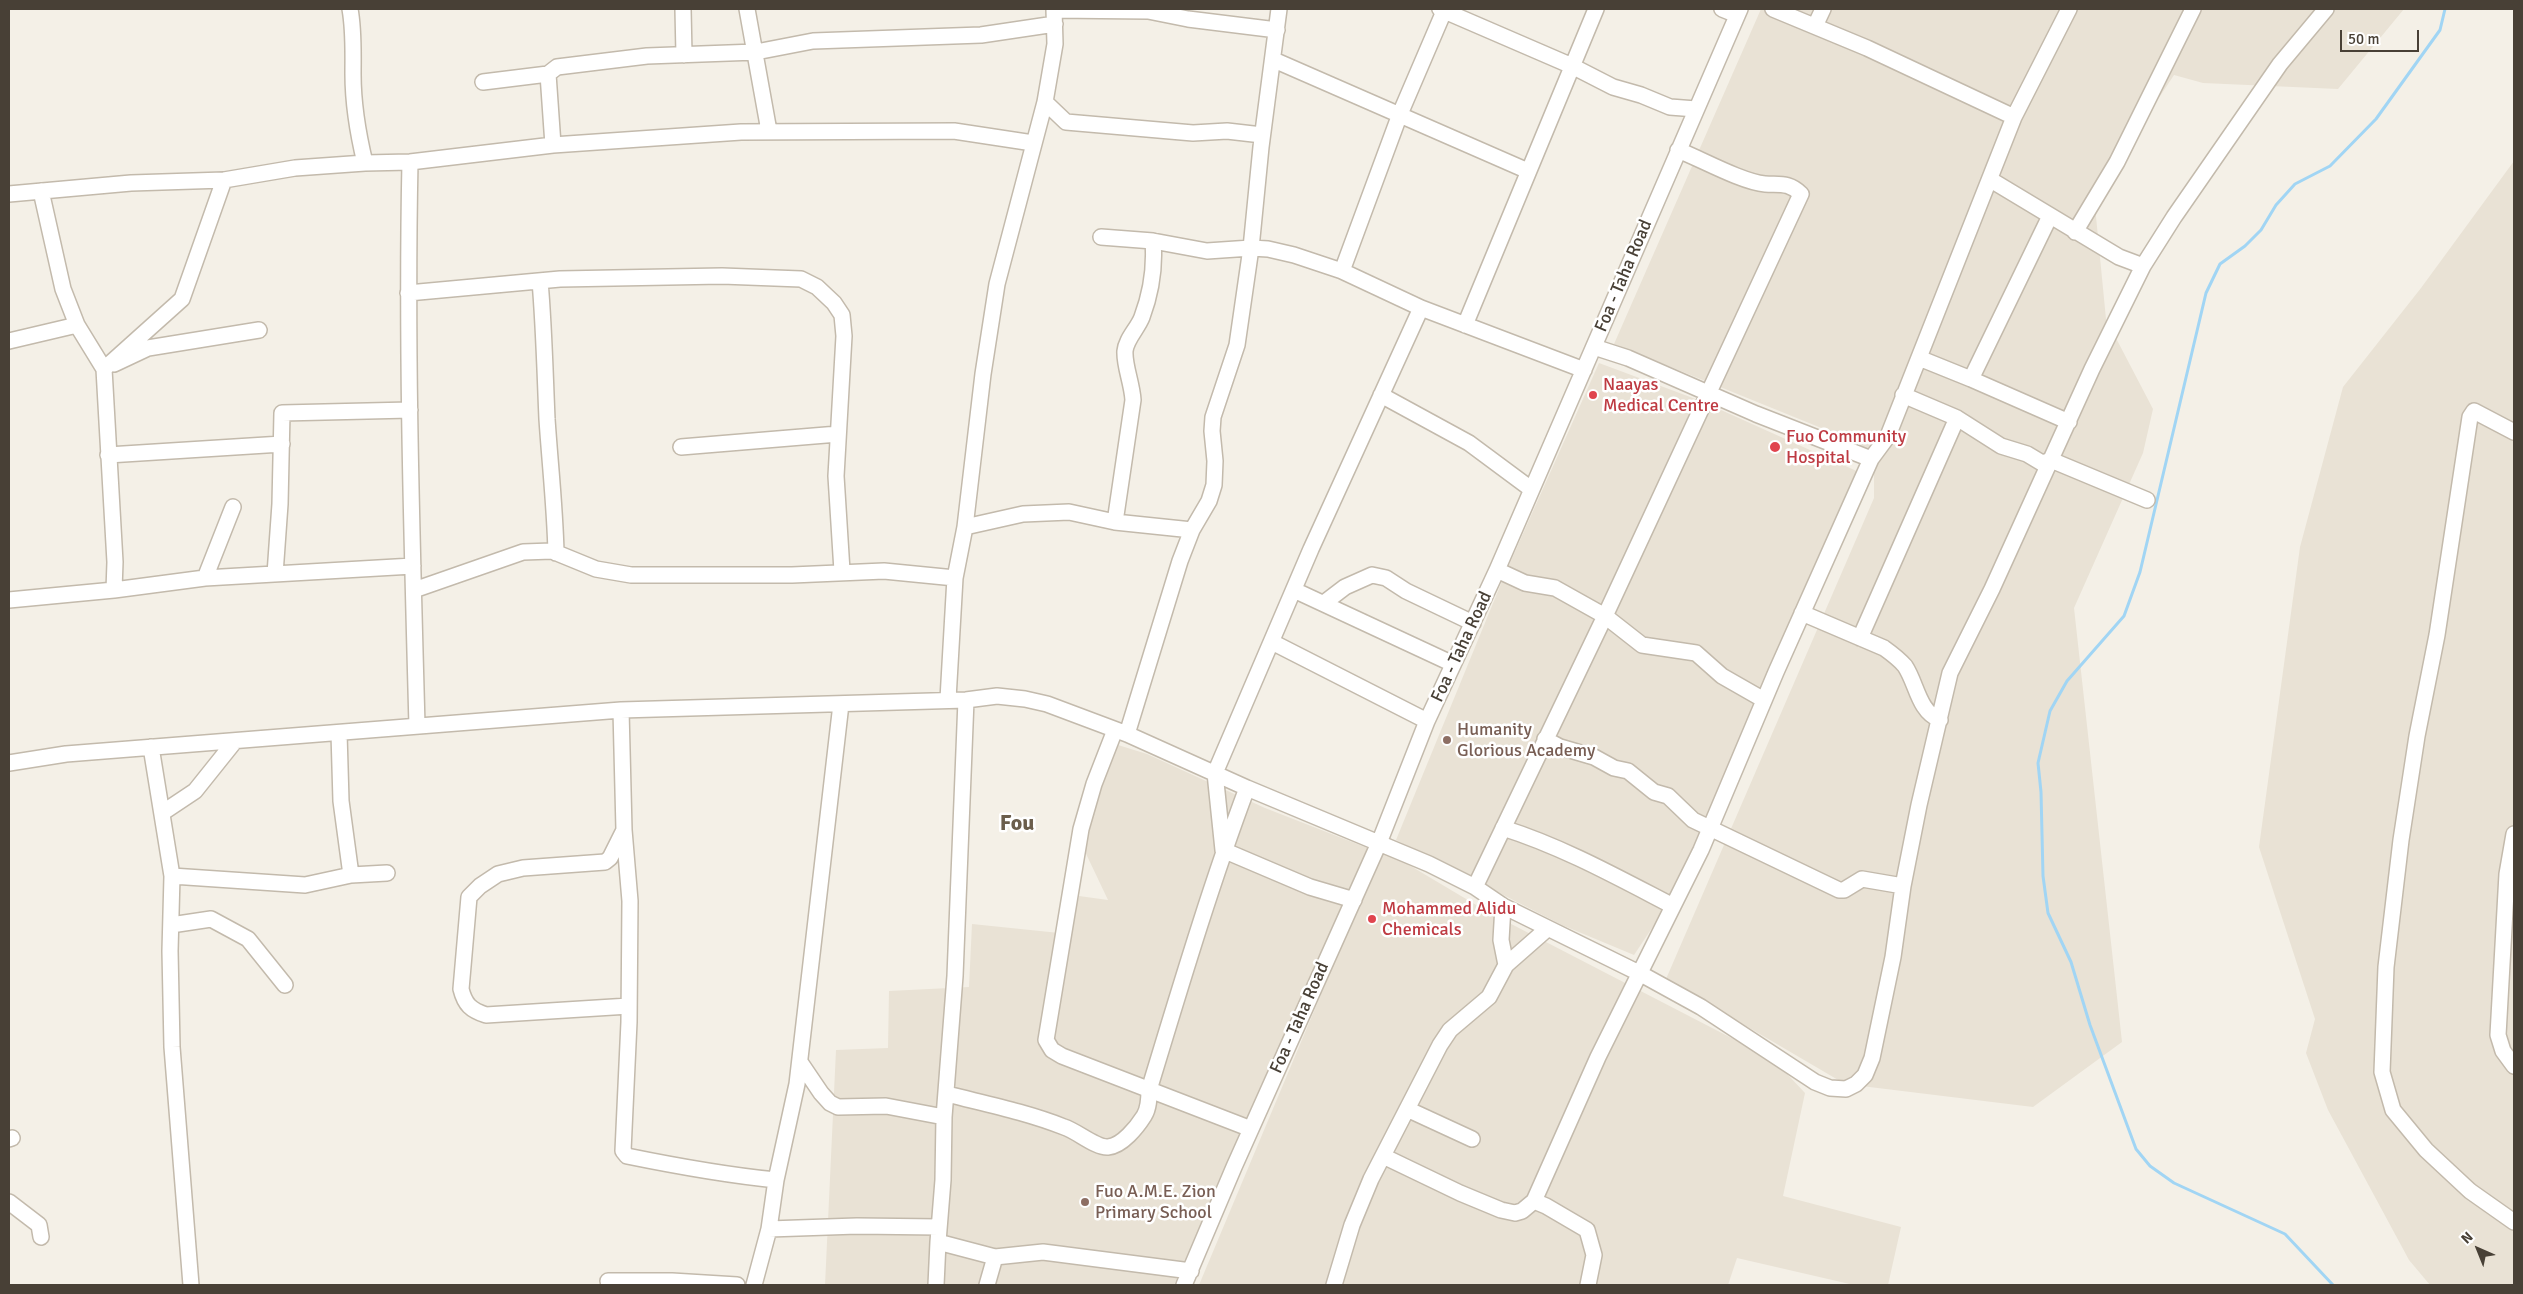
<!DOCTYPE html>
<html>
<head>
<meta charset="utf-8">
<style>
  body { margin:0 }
  #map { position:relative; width:2523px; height:1294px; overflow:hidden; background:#f4f0e7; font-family:Signika,sans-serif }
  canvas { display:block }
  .frame { position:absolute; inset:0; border:10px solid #484036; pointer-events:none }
  .north { position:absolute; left:2453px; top:1224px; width:50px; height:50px; -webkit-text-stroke:4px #fff; paint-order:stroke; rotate:316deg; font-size:14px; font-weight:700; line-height:20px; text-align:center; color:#484036 }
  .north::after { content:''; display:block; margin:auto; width:18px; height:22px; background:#484036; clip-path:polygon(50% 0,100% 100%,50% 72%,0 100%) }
  .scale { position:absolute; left:2340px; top:30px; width:79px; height:22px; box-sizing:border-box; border:2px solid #484036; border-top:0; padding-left:6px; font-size:15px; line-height:18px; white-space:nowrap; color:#484036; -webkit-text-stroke:4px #fff; paint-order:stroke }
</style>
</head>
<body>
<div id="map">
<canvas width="2523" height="1294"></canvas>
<div class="frame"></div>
<div class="north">N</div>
<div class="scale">50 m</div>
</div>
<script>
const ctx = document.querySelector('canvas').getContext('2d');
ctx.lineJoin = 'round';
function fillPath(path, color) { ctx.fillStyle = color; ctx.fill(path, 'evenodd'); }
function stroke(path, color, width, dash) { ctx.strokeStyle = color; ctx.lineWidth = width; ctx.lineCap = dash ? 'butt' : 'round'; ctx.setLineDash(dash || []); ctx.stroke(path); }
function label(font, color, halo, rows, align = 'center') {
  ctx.font = font + ' Signika,sans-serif'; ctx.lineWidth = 5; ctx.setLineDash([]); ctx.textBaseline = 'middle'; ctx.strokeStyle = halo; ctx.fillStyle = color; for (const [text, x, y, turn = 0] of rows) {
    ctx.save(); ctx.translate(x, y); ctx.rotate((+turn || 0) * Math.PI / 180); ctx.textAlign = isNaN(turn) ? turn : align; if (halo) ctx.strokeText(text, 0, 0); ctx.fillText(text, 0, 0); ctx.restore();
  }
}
const residential = new Path2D(`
  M1761,9H2404L2338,89L2203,83L2174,75L2094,196L2106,319L2153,409L2143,453L2074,608L2122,1042L2033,1107L1845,1084L1666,979L1874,498V467L1851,440L1614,344Z
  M2514,161V1285H2430L2409,1260L2328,1110L2306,1053L2315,1019L2259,847L2300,547L2343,387L2421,288Z
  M1599,363L1701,401L1861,473L1674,895L1634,955L1562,925L1396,840L1505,574Z
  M1118,745L1147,754L1265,808L1370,849L1174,1285H825L836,1050L888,1048L889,991L969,987L972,924L1069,934L1079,896L1108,900L1079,839Z
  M1382,849L1488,912L1774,1060L1805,1093L1783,1196L1901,1227L1888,1285H1854L1737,1258L1728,1285H1199Z`);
const stream = new Path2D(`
  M2333,1285L2285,1234L2174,1183L2150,1166L2136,1149L2090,1025L2071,962L2048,913L2043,876L2041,792L2038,763L2050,711L2067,681L2124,616L2140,572L2206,293L2220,264L2245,246L2261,230L2276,205L2295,184L2330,166L2376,119L2440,30L2445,9`);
const minor = new Path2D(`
  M350,9C354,31 353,52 353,74C353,104 358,134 365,163
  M683,9L684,55
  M747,9L769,131
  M1440,9L1572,66L1613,87L1641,95L1670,107L1696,109
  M1722,9L1737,15
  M1773,9L1867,48L2014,117
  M1054,10L1148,11L1188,19L1277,30
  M1815,26L1823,9
  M1274,60L1528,171
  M483,82L548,74
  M1045,102L1066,122L1193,133L1227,131L1262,135
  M553,145L548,74L557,67L647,56L756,52L813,41L981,35L1055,24
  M410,162C406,350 412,538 417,726
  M1991,180L2119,257L2143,266
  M9,194L131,183L224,180L295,168L365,163L410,162L553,145L741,132L954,131L1033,143
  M2075,232L2117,162L2193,9
  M1101,237L1153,241L1207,251L1251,248L1268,249L1294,255L1342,271L1421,308L1584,370
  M1342,271L1400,114L1445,9
  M540,281C544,327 545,373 547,419C550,464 555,508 556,553
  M408,293L560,279L722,276L801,279L817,287L834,303L842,315L844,336L836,476L842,571
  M1465,325L1596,9
  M9,341L77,325
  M1594,347L1628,358L1756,414L1871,459
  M1919,358L1971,379L2069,422
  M114,364L148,348L259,330
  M104,369L182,299L224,180
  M1971,379L2050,216
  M1381,395L1469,443L1531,489
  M1903,395L1957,418L2001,446L2027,454L2042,463L2051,460L2147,500
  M2514,432L2474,411L2470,417L2437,635L2417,736L2401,840L2386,967L2382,1072L2393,1110L2426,1150L2470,1191L2514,1222
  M681,447L838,434
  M108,455L282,444
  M1115,522L1133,400C1132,383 1124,365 1125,351C1126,339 1138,328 1142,317C1151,293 1155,266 1153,241
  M965,527L1023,514L1069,512L1115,522L1192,530
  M1497,570L1525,583L1555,588L1605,616L1642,645L1696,653L1722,676L1764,700
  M275,574L280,504L282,413L410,410
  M205,578L233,507
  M114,590L205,578L413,566
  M414,590L523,552L552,551L596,569L631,575H792L884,571L955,578
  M1294,590L1453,664
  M9,600L114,590L115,562L104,369L77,325L63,289L41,191
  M1324,603L1345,587L1372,575L1386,578L1406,591L1473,623
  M1802,613L1884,648C1891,653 1899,659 1905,666C1917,684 1918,711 1940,720
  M1860,638L1957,418
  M1272,642L1427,721
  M948,699L955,578L965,527L983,374L997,284L1045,102L1055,44L1054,9
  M966,700L955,976L944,1117L943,1180L938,1242L995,1257L1043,1252L1191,1271
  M621,710L624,830L630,901L629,1022L623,1151L627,1156C676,1166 726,1175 776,1180
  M1115,730L1094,784L1081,829L1046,1040L1052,1050L1062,1056L1251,1129
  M339,733L341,801L351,875L387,873
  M1127,734L1180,561L1192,530L1209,501L1214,485L1215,461L1212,431L1213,417L1237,345L1251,248L1261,147L1279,9
  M1545,739L1560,747L1594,757L1614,768L1628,771L1654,792L1668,796L1693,820L1839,890H1844L1862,879L1903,886
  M151,747L172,876L170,951L172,1047L191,1285
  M9,763L66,754L621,710L966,700L997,696L1025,699L1047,704L1127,734L1247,788L1429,864L1475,887L1503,906L1641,974L1701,1007L1815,1082L1830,1088L1846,1089L1856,1084L1865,1075L1872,1058L1893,957L1903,886L1919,805L1950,673L1992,589L2092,369L2143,266L2174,217L2280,64L2326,9
  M162,813L195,791L235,741
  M1503,828C1563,847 1617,877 1673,906
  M624,830L610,858L605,862L523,868L498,874L480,886L469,897L461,989C465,1005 471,1010 486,1015L629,1006
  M2514,834L2507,874L2498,1035L2503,1051L2514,1066
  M1223,850L1215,773L1311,549L1421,308
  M1223,850L1310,887L1354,900
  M172,876L305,885L351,875
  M1475,887L1605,616L1801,194C1789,182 1780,185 1765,184C1742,182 1701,159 1678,150
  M1503,906L1501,940L1506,965
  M171,925L211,919L248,939L285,985
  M800,1062L821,1093L830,1103L838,1107L886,1106L944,1117
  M947,1094C986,1104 1026,1112 1064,1127C1077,1131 1096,1148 1108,1147C1122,1146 1137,1127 1144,1116C1149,1108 1149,1098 1149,1090C1180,988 1210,887 1247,788
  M1407,1109L1472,1139
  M9,1139L12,1138
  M1383,1156L1460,1193L1501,1210L1515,1213L1522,1211L1534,1201L1598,1057L1701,850L1776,672L1871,459L1888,436L2014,117L2069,9
  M1534,1201L1546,1206L1587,1230L1594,1255L1588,1285
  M9,1202L39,1225L41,1237
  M769,1229L857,1226L939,1227
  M608,1281H672L737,1285
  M754,1285L769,1229L776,1180L797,1084L841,704
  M936,1285L938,1242
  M987,1285L995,1257
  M1184,1285L1234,1167L1379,843L1427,721L1497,570L1740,9
  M1334,1285L1352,1225L1371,1179L1440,1045L1450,1030L1489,997L1506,965L1547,929`);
const markers = [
  [1593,395,5,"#e0444e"],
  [1775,447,6,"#e0444e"],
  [1447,740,5,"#8d6e63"],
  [1372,919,5,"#e0444e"],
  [1085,1202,5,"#8d6e63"]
];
const streetNames = [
  ["Foa - Taha Road",1624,276,-67],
  ["Foa - Taha Road",1462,647,-65],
  ["Foa - Taha Road",1300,1018,-66]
];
const healthNames = [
  ["Naayas",1603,385],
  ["Medical Centre",1603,406],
  ["Fuo Community",1786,437],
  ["Hospital",1786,458],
  ["Mohammed Alidu",1382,909],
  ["Chemicals",1382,930]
];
const educationNames = [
  ["Humanity",1457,730],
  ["Glorious Academy",1457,751],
  ["Fuo A.M.E. Zion",1095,1192],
  ["Primary School",1095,1213]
];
const districtNames = [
  ["Fou",1017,824]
];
fillPath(residential, '#e9e2d5');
stroke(stream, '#a1d5f4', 3);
stroke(minor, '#c3baac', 18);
stroke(minor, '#fff', 15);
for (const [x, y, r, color] of markers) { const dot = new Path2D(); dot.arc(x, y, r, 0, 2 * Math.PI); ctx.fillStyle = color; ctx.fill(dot); stroke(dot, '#fff', 2); }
label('18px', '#484036', '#fff', streetNames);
label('18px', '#be3a42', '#fff', healthNames, 'left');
label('18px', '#785e54', '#fff', educationNames, 'left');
label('bold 22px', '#6b5e4c', '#fff', districtNames);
</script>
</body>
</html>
